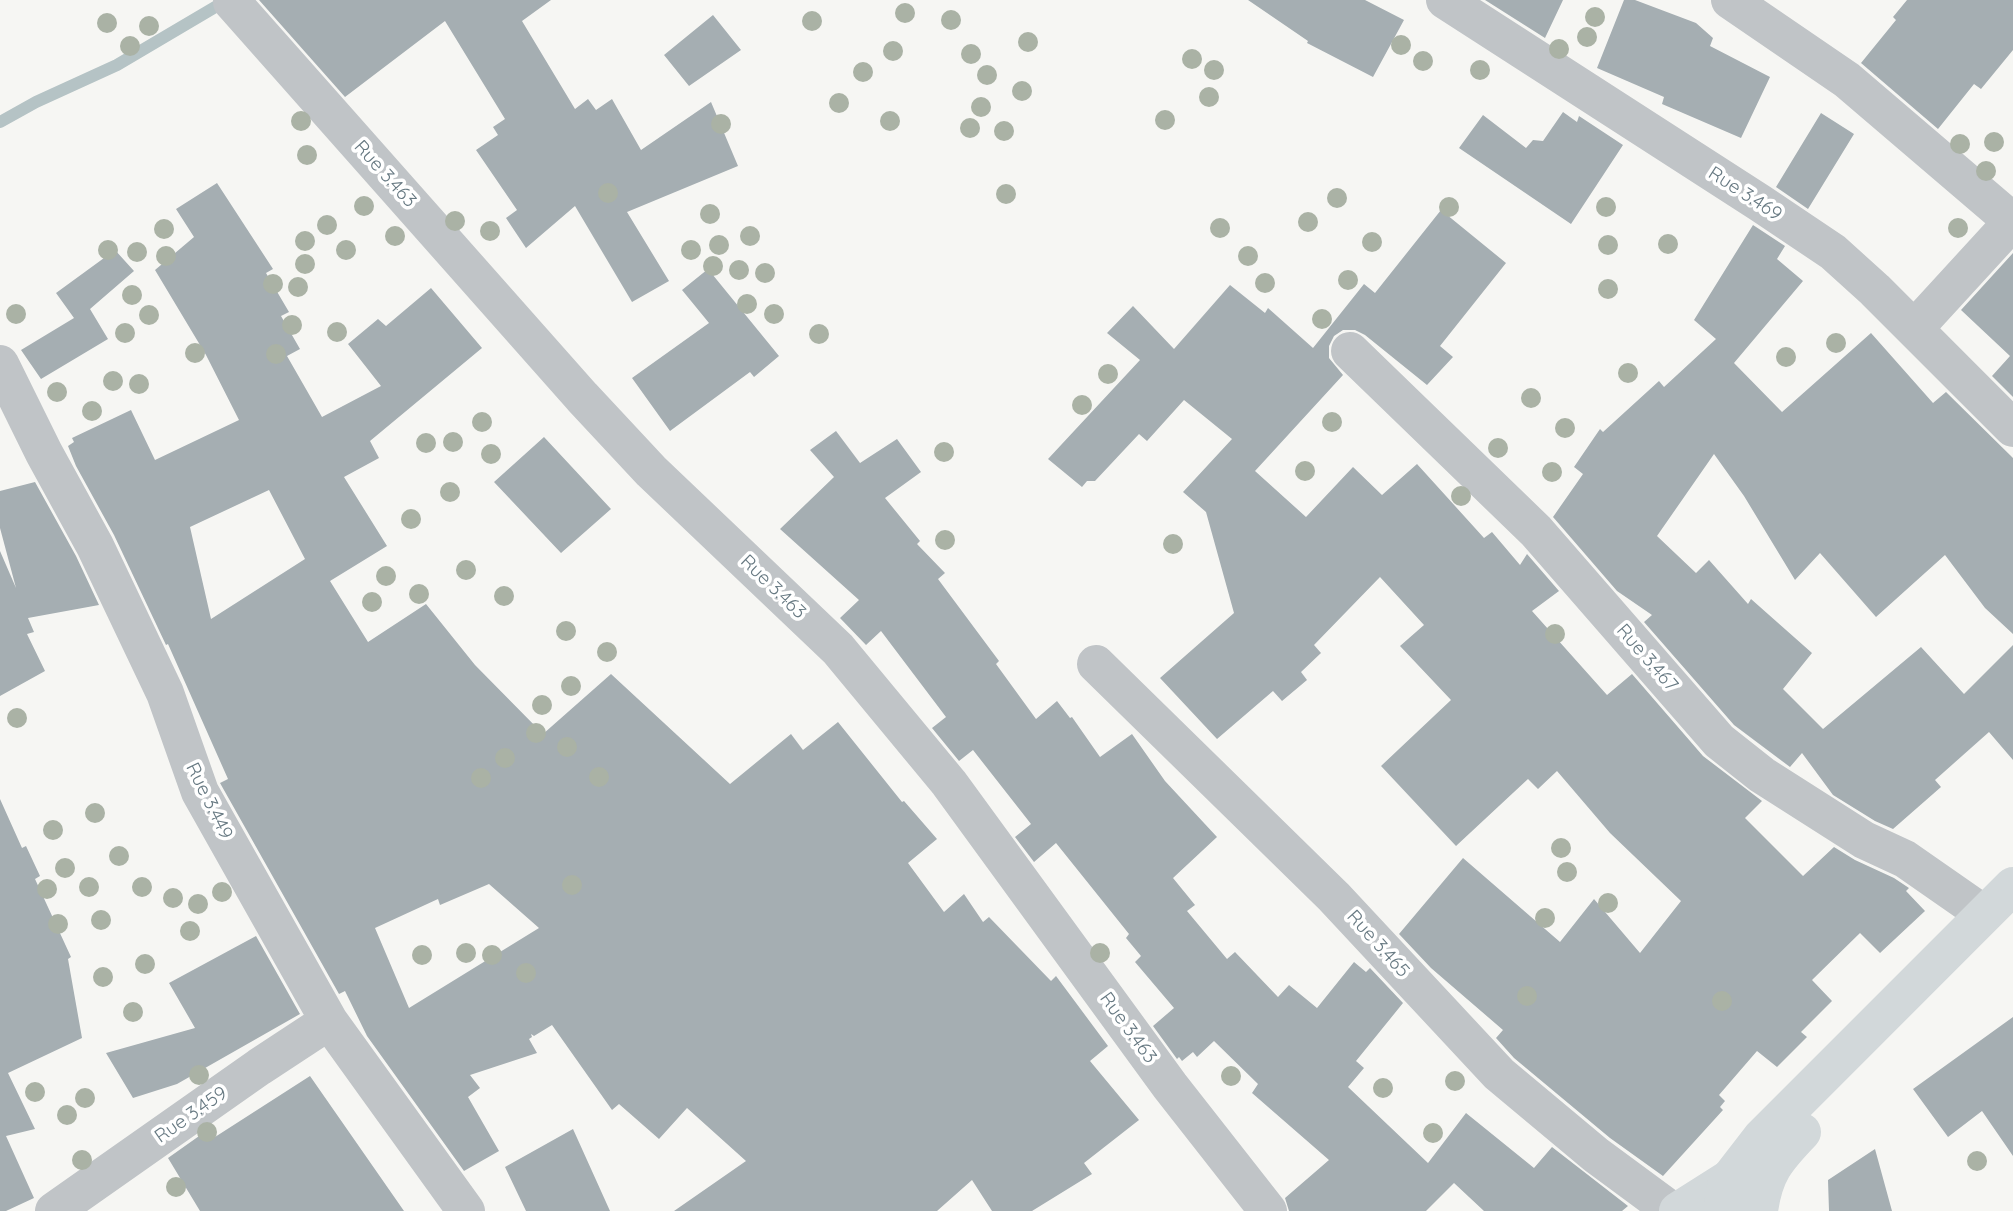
<!DOCTYPE html>
<html>
<head>
<meta charset="utf-8">
<style>
  body { margin:0 }
  canvas { display:block; background:#f6f6f3 }
</style>
</head>
<body>
<canvas width="2013" height="1211"></canvas>
<script>
const ctx = document.querySelector('canvas').getContext('2d');
ctx.lineJoin = 'round';
function stroke(path, color, width, dash) { ctx.strokeStyle = color; ctx.lineWidth = width; ctx.lineCap = dash ? 'butt' : 'round'; ctx.setLineDash(dash || []); ctx.stroke(path); }
function fillPath(path, color) { ctx.fillStyle = color; ctx.fill(path, 'evenodd'); }
function label(font, color, halo, rows, align = 'center') {
  ctx.font = font + ' Quicksand,sans-serif'; ctx.lineWidth = 7; ctx.setLineDash([]); ctx.textBaseline = 'middle'; ctx.strokeStyle = halo; ctx.fillStyle = color; for (const [text, x, y, turn = 0] of rows) {
    ctx.save(); ctx.translate(x, y); ctx.rotate((+turn || 0) * Math.PI / 180); ctx.textAlign = isNaN(turn) ? turn : align; if (halo) ctx.strokeText(text, 0, 0); ctx.fillText(text, 0, 0); ctx.restore();
  }
}
const stream = new Path2D(`
  M0,122L36,102L117,65L227,0`);
const building = new Path2D(`
  M259,0H551L522,21L575,109L588,99L596,110L612,99L641,150L711,102L738,166L627,212L669,281L632,302L575,206L526,248L506,218L517,210L476,150L498,135L493,127L505,119L445,21L345,97Z
  M1248,0H1365L1404,20L1373,77L1307,43L1308,41Z
  M1485,0H1563L1545,38Z
  M1624,0H1635L1696,23L1713,38L1710,46L1770,77L1741,138L1662,104L1664,97L1597,68Z
  M1907,0H2013V50L1981,89L1974,84L1938,129L1861,63L1896,20L1893,17Z
  M713,15L741,50L689,86L664,55Z
  M1563,112L1577,122L1579,116L1623,145L1571,224L1459,148L1483,115L1526,148L1533,140L1543,141Z
  M1821,113L1854,134L1808,209L1776,187Z
  M217,183L273,269L266,273L289,312L281,316L300,349L287,356L322,417L381,386L348,344L378,319L386,326L431,288L482,348L370,441L379,458L344,477L387,546L330,581L368,642L426,604L475,665L543,734L611,674L730,784L791,734L803,750L838,722L902,802L904,801L937,839L908,863L944,912L964,894L983,922L989,917L1051,981L1056,976L1108,1046L1090,1061L1139,1120L1084,1163L1092,1174L1032,1211H992L972,1180L937,1211H674L746,1161L687,1108L659,1139L619,1104L612,1110L552,1025L534,1036L531,1034L532,1037L529,1039L537,1053L470,1075L480,1088L468,1097L499,1151L464,1171L367,1036L345,991L339,994L220,783L228,779L168,644L166,645L114,535L76,466L68,446L74,442L72,438L131,410L155,460L239,420L206,355L155,270L194,237L176,209ZM269,490L305,559L211,619L190,527ZM489,884L539,928L409,1008L375,928L438,899L440,905Z
  M1441,210L1506,263L1440,346L1453,357L1427,385L1365,335L1355,330H1343L1334,336L1329,346V358L1343,375L1255,471L1306,517L1353,467L1382,495L1417,464L1484,538L1492,532L1520,565L1527,554L1559,591L1532,611L1607,695L1632,674L1703,756L1762,801L1745,818L1803,876L1834,847L1855,860L1894,878L1909,888L1906,891L1925,911L1880,953L1860,933L1812,980L1832,1001L1801,1032L1807,1037L1777,1067L1757,1051L1719,1095L1725,1101L1720,1107L1723,1110L1663,1176L1610,1138L1514,1058L1496,1038L1503,1030L1431,968L1399,934L1463,858L1560,942L1594,899L1640,953L1681,901L1610,833L1557,771L1538,789L1528,779L1456,846L1381,766L1451,700L1400,646L1424,625L1380,577L1314,645L1321,653L1301,672L1307,680L1282,701L1273,691L1217,739L1160,678L1234,613L1206,512L1183,492L1232,439L1184,400L1147,441L1139,434L1095,481H1087L1082,487L1048,459L1140,360L1107,333L1133,306L1174,349L1230,285L1265,313L1268,308L1313,348L1364,284L1375,293Z
  M1753,225L1785,246L1777,259L1803,281L1734,363L1782,412L1871,333L1933,403L1946,392L2013,458V634L1985,608L1945,555L1876,617L1820,553L1795,580L1744,496L1714,454L1657,536L1696,573L1709,560L1748,604L1751,599L1812,653L1783,689L1823,729L1921,647L1964,694L2013,645V760L1989,732L1935,780L1941,787L1893,829L1875,821L1833,795L1802,753L1790,767L1734,725L1644,622L1652,615L1617,591L1553,517L1583,474L1574,467L1600,429L1603,432L1659,381L1664,387L1716,339L1694,320Z
  M115,250L134,271L90,309L108,339L41,379L21,350L74,318L56,293Z
  M2013,253V397L1992,376L2010,356L1961,310Z
  M708,269L779,356L754,377L750,372L670,431L632,378L709,323L682,290Z
  M836,431L860,463L897,439L921,472L885,498L920,541L917,544L945,573L938,579L999,661L996,664L1036,719L1057,701L1070,718L1072,717L1100,757L1132,734L1165,781L1217,837L1173,878L1195,905L1187,911L1227,959L1235,952L1278,997L1289,985L1317,1008L1354,962L1366,972L1370,968L1403,1003L1356,1061L1364,1068L1348,1087L1428,1163L1466,1113L1534,1168L1552,1147L1628,1206L1622,1211H1484L1454,1183L1426,1211H1289L1285,1198L1329,1160L1252,1093L1258,1084L1214,1041L1197,1057L1193,1052L1182,1061L1179,1057L1177,1059L1153,1026L1174,1008L1135,962L1141,956L1126,938L1129,934L1056,843L1034,862L1015,837L1031,824L973,750L959,761L932,728L946,717L881,631L866,645L840,618L859,600L780,529L834,477L810,450Z
  M544,437L611,509L561,553L494,482Z
  M35,482L76,556L99,605L28,618L34,632L27,634L45,671L0,696V551L16,588L0,528V491Z
  M0,799L22,848L26,846L40,876L35,879L71,957L68,959L82,1038L8,1073L35,1129L6,1136L34,1198L6,1211H0Z
  M256,936L300,1014L177,1084L133,1098L106,1053L195,1028L169,983Z
  M2013,1017V1156L1982,1111L1948,1137L1913,1089Z
  M310,1076L404,1211H200L168,1158L209,1129L215,1137Z
  M573,1129L610,1211H526L505,1167Z
  M1875,1149L1892,1211H1829L1828,1180Z`);
const minor = new Path2D(`
  M1445,0L1760,203L1833,252L1875,290L2013,428
  M1730,0L1847,80L2012,221
  M232,2L582,397L651,471L838,649L949,783L1170,1086L1268,1211
  M1914,329L2013,221
  M1350,351L1536,531L1719,741L1762,775L1864,840L1905,859L1984,914
  M0,364L44,453L95,546L165,693L200,792L329,1021L466,1211
  M1096,664L1334,897L1499,1074L1596,1155L1672,1211
  M54,1211L259,1067L329,1021`);
const secondary = new Path2D(`
  M1678,1211L1738,1173L1753,1172`);
const primary = new Path2D(`
  M1722,1211L1727,1182L1761,1138L2013,886
  M1759,1211C1764,1173 1776,1159 1802,1132`);
const trees = [
  [905,13],
  [1595,17],
  [951,20],
  [812,21],
  [107,23],
  [149,26],
  [1587,37],
  [1028,42],
  [1401,45],
  [130,46],
  [1559,49],
  [893,51],
  [971,54],
  [1192,59],
  [1423,61],
  [1214,70],
  [1480,70],
  [863,72],
  [987,75],
  [1022,91],
  [1209,97],
  [839,103],
  [981,107],
  [1165,120],
  [301,121],
  [890,121],
  [721,124],
  [970,128],
  [1004,131],
  [1994,142],
  [1960,144],
  [307,155],
  [1986,171],
  [608,193],
  [1006,194],
  [1337,198],
  [364,206],
  [1449,207],
  [1606,207],
  [710,214],
  [455,221],
  [1308,222],
  [327,225],
  [1220,228],
  [1958,228],
  [164,229],
  [490,231],
  [395,236],
  [750,236],
  [305,241],
  [1372,242],
  [1668,244],
  [719,245],
  [1608,245],
  [108,250],
  [346,250],
  [691,250],
  [137,252],
  [166,256],
  [1248,256],
  [305,264],
  [713,266],
  [739,270],
  [765,273],
  [1348,280],
  [1265,283],
  [273,284],
  [298,287],
  [1608,289],
  [132,295],
  [747,304],
  [16,314],
  [774,314],
  [149,315],
  [1322,319],
  [292,325],
  [337,332],
  [125,333],
  [819,334],
  [1836,343],
  [195,353],
  [276,354],
  [1786,357],
  [1628,373],
  [1108,374],
  [113,381],
  [139,384],
  [57,392],
  [1531,398],
  [1082,405],
  [92,411],
  [482,422],
  [1332,422],
  [1565,428],
  [453,442],
  [426,443],
  [1498,448],
  [944,452],
  [491,454],
  [1305,471],
  [1552,472],
  [450,492],
  [1461,496],
  [411,519],
  [945,540],
  [1173,544],
  [466,570],
  [386,576],
  [419,594],
  [504,596],
  [372,602],
  [566,631],
  [1555,634],
  [607,652],
  [571,686],
  [542,705],
  [17,718],
  [536,733],
  [567,747],
  [505,758],
  [599,777],
  [481,778],
  [95,813],
  [53,830],
  [1561,848],
  [119,856],
  [65,868],
  [1567,872],
  [572,885],
  [89,887],
  [142,887],
  [47,889],
  [222,892],
  [173,898],
  [1608,903],
  [198,904],
  [1545,918],
  [101,920],
  [58,924],
  [190,931],
  [466,953],
  [1100,953],
  [422,955],
  [492,955],
  [145,964],
  [526,973],
  [103,977],
  [1527,996],
  [1722,1001],
  [133,1012],
  [199,1075],
  [1231,1076],
  [1455,1081],
  [1383,1088],
  [35,1092],
  [85,1098],
  [67,1115],
  [207,1132],
  [1433,1133],
  [82,1160],
  [1977,1161],
  [176,1187]
];
const streetNames = [
  ["Rue 3.463",385,174,48],
  ["Rue 3.469",1745,194,33],
  ["Rue 3.463",773,587,44],
  ["Rue 3.467",1647,658,49],
  ["Rue 3.449",209,801,64],
  ["Rue 3.465",1378,944,48],
  ["Rue 3.463",1128,1028,54],
  ["Rue 3.459",191,1115,-35]
];
stroke(stream, '#b5c3c5', 12);
fillPath(building, '#a5aeb2');
stroke(minor, '#c0c4c7', 38);
stroke(secondary, '#d2d8da', 38);
stroke(primary, '#d2d8da', 38);
ctx.fillStyle = '#aab2a5';
for (const [x, y] of trees) { ctx.beginPath(); ctx.arc(x, y, 10, 0, 2 * Math.PI); ctx.fill(); }
label('19px', '#677982', '#fff', streetNames);
</script>
</body>
</html>
